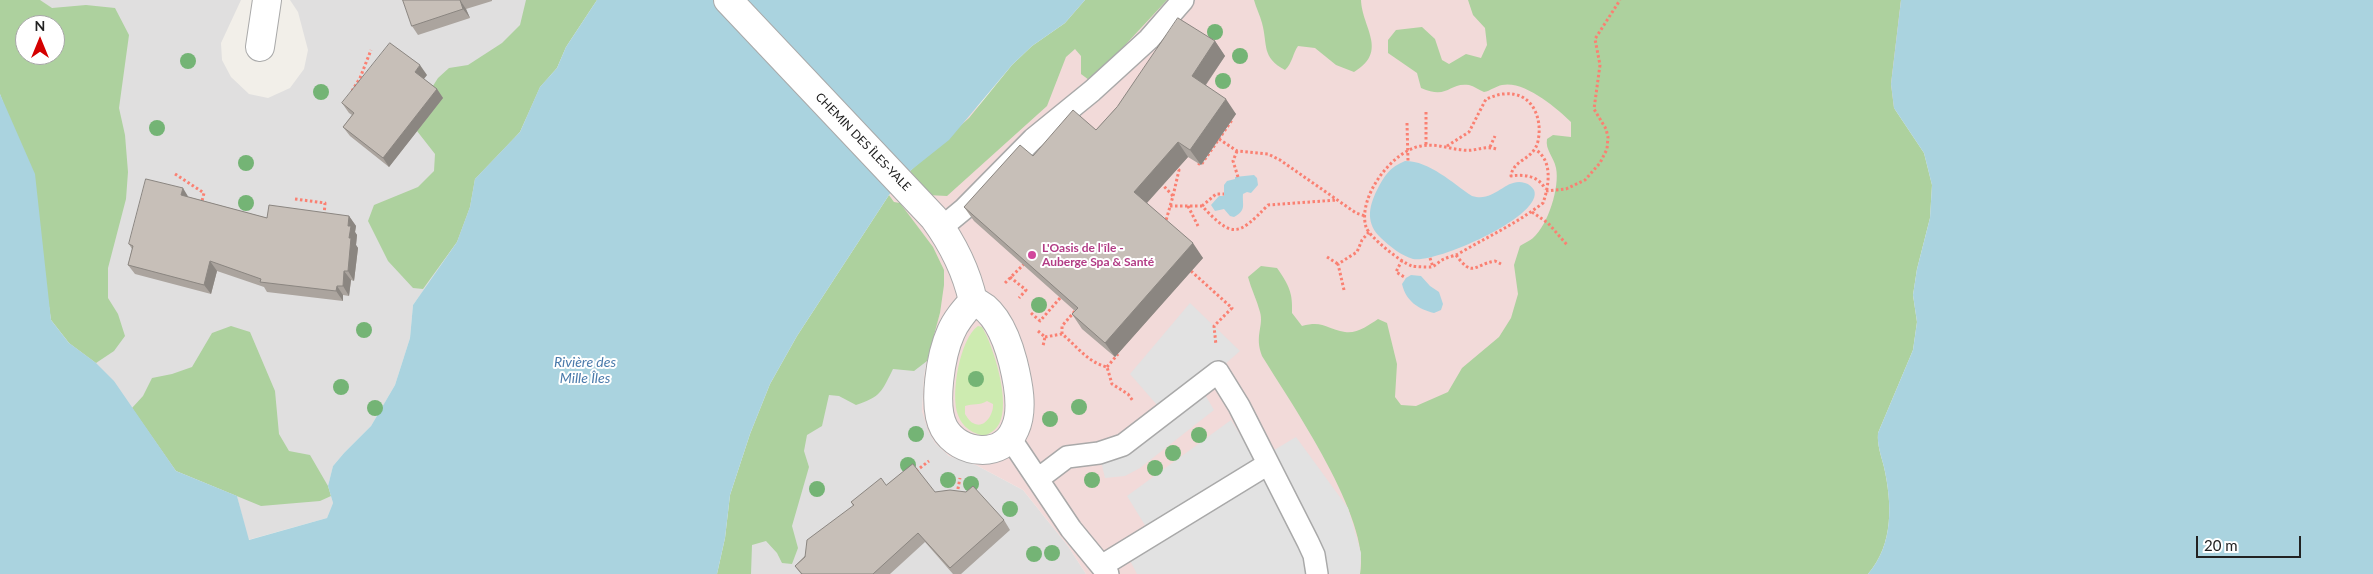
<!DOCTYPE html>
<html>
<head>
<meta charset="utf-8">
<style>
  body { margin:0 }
  #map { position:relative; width:2373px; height:574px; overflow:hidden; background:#f2efe9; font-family:Lato,sans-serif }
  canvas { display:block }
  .north { position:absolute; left:15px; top:15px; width:50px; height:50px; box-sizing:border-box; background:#fff; border:1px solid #a7a7a7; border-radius:50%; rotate:0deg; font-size:14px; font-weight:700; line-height:20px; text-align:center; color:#222 }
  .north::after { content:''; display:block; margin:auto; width:18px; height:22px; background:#d40000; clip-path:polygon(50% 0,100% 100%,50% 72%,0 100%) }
  .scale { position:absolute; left:2196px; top:536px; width:105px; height:22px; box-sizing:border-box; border:2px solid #222; border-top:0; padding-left:6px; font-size:15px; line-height:18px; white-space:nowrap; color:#222; -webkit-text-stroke:4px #fff; paint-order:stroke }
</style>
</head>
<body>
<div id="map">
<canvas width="2373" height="574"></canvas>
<div class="north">N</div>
<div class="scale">20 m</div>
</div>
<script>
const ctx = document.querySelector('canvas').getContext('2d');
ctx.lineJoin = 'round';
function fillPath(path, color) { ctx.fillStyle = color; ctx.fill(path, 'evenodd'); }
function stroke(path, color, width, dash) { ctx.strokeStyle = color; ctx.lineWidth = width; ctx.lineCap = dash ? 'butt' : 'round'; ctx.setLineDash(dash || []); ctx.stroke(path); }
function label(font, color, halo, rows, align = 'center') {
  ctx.font = font + ' Lato,sans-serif'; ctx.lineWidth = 4; ctx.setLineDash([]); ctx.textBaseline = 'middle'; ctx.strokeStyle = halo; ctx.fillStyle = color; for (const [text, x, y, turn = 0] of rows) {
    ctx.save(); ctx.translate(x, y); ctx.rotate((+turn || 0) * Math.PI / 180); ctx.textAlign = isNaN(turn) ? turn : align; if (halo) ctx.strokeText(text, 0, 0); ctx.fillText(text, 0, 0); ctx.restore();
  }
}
const residential = new Path2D(`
  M0,0H241L221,43L222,60L231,77L249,94L268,98L290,88L304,69L308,50L298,12L290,0H597L579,24L457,242L413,305L410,338L395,385L371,426L344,453L333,466L328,486L333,503L327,518L248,540L237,496L176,471L69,343L35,174L0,94ZM25,25H55V55H25Z
  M929,346L924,377L922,411L935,443L949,456L976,465L1023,490L1068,546L1086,574H717L770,384Z`);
const commercial = new Path2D(`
  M1085,0H1901L1878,433L1868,574H1086L1068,546L1023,490L976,465L949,456L935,443L928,431L922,411L924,377L929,346L940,313L894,202L889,195L910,171L1065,23Z`);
const grass = new Path2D(`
  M978,326L982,327C994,347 1011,403 999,424C996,430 990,433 985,436C973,434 962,427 958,415C950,395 960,338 978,326ZM987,401L993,404C994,413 985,430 973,423C970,422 967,417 965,414V406C973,403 979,406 987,401Z`);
const forest = new Path2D(`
  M0,0H40L52,8L86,5L115,8L129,35L119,108L125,135L128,172L126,199L108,268V298L118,314L125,336L114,351L96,363L69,343L51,320L44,272L5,108L0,94ZM25,25H55V55H25Z
  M526,0H597L566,47L557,68L540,87L520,132L475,179L470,207L457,242L423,289L413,288L388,261L368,221L374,205L418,187L434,171L435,154L417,131L431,89L438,78L449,68L468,65L502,43L520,25Z
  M1085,0H1167L1100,72L1089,80L1081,74V56L1075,49L1066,57L1047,106L947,196L927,195L912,183L916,179L910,171L969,118L1012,65L1032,46L1065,23Z
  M1254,0H1361C1362,28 1389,51 1354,72L1336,65L1315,48L1298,46C1293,53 1292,64 1285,70C1261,57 1268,45 1262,23C1260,15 1256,8 1254,0Z
  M1468,0H1901L1891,84L1894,108L1924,153L1932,185L1930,218L1917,269L1913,295L1917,322L1913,350L1878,433C1877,445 1881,455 1884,467C1892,503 1894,544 1868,574H1360C1372,520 1291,403 1262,356C1254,336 1264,326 1260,312C1257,300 1251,289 1248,277L1261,266L1277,268C1289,285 1293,293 1292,313L1302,326C1324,320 1326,329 1345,332C1357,334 1369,325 1378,319L1387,323L1397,364L1395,397L1401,405L1416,406L1448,392L1462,368L1499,337L1511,318L1518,294L1514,265L1520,246C1524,243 1530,241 1533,238C1548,225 1560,187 1556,168C1554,157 1545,150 1547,139L1553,135L1571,137V122C1557,108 1524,80 1502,85C1496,86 1490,91 1484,92C1479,90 1474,86 1469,85C1448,82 1449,100 1421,88L1417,73L1388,53V40L1396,30L1422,27L1435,39L1442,60L1449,64L1466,54L1481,58L1487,45L1485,28L1473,15Z
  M889,195L894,202L900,203L933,247L944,270V285L940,313L927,361L914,371L893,369C882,391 881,397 856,405L839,396L829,395L822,426L807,435L804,451L809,467L792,526L798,548L792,564L782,563L777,553L766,541L752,545L751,574H717L725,538L730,495L750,434L770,384L797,336Z
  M231,326L250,332L275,391L279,434L289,451L310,455L328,486L331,496L320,501L261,506L176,471L132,408L143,396L152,378L172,374L192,367L212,333Z`);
const parking = new Path2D(`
  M1190,303L1240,351L1200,386L1214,410L1140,468L1125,476L1105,478L1099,453L1164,413L1130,374Z
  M1231,420L1261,468L1264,456L1296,437L1348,508L1361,553L1360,574H1137L1125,551L1151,535L1127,496Z`);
const water = new Path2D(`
  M597,0H1085L1065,23L1032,46L1012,65L949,140L910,171L889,195L797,336L770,384L750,434L730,495L725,538L717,574H0V94L35,174L51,320L69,343L96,363L114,381L176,471L237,496L249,540L327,518L333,503L328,486L333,466L344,453L371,426L395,385L410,338L413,305L457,242L470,207L475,179L520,132L540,87L557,68L566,47Z
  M1901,0H2373V574H1868C1894,544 1892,503 1884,467C1881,455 1877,445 1878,433L1913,350L1917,322L1913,295L1917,269L1930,218L1932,185L1924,153L1894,108L1891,84Z
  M1405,161C1430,161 1452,183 1472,196C1496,203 1505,177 1525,183C1529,184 1532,187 1534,190C1545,216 1434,264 1413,259C1402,256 1389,246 1381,238C1366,224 1368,208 1377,190C1384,176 1390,167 1405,161Z
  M1254,175L1257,178L1258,185L1251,193L1247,192L1243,194C1242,205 1247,210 1234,217L1230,216L1224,209L1215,211L1211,205L1219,196H1224V185L1227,181L1235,179V177Z
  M1411,275L1421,276L1430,286L1439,292L1443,304L1441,310L1434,313C1418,309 1406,301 1402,284L1406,278Z`);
const path = new Path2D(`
  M352,91L360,78L371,50
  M1426,112V145
  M1407,123L1408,161
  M1219,139L1237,151L1268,154L1280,160L1356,213L1365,216
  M1447,146L1469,132L1486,99C1492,97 1498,94 1504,94C1532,91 1543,118 1538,141C1534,160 1513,159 1511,176C1524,174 1539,176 1545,189
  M1490,147L1495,136
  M1496,149C1484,145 1475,152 1463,150C1449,149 1436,143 1421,146C1393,150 1357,197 1366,227C1369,237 1402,263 1412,266C1417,267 1426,267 1431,267C1436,266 1439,261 1444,259C1448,257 1454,256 1458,254C1487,237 1516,224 1543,203C1549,186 1553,161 1536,150
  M1237,151L1233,161L1238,177
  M1198,163L1201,165L1232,120
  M175,174L204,193L201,205
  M1161,183L1173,196L1165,224
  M1546,191L1566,189L1585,180L1600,163L1607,149L1608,137L1606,129L1594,109L1600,65L1595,39L1620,0
  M1173,196L1179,170L1174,167
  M295,199L325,203L324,217
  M1170,206H1202C1233,239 1238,236 1268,205L1337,200
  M1188,206L1198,226
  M1202,206L1216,194H1224
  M1532,212L1548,223L1568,246
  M1456,255C1473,278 1473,265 1495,261L1501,264
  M1327,257L1338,264
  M1430,258L1433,267
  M1402,260L1396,272L1406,278
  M1191,271L1232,308L1214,326L1216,345
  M1010,277L1026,290L1019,298
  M1005,283L1024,264
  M1344,290L1338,264L1357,252L1362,240L1369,232
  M1031,313L1040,321L1061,297
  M1038,331L1045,337L1043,346
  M1062,334V326L1075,311
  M1045,337L1062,334C1077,346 1087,362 1107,367L1112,384L1128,394L1133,401
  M1107,367L1118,354
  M916,471L929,461
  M957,494L960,478`);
const lane = new Path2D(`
  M941,228L964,209L1033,139L1092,91L1149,39L1183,0
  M1010,438L1071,529L1108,574
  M1038,479L1067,457L1099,453L1123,445L1218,372L1239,406L1308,542L1314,555L1317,574
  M1103,565L1268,464`);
const street = new Path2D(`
  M728,0L934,218C953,244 966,269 973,301
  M260,47L267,0
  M973,301C996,309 1007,339 1013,362C1018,382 1024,410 1015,429C1003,459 959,455 944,428C932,406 941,354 951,332C956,320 965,310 973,301Z`);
const trees = [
  [1215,32],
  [1240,56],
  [188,61],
  [1223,81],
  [321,92],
  [157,128],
  [246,163],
  [246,203],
  [1039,305],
  [364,330],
  [976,379],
  [341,387],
  [1079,407],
  [375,408],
  [1050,419],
  [916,434],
  [1199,435],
  [1173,453],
  [908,465],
  [1155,468],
  [948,480],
  [1092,480],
  [971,484],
  [817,489],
  [1010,509],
  [1052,553],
  [1034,554]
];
const wall = new Path2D(`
  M403,0H492V1L466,9L470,18L418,35L412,26Z
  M1215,41L1225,56L1206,85L1236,114L1201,165L1188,157L1147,203L1203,258L1115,357L1082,329L1072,314L1075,311L974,221L964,207L1033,156L1096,130L1117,107Z
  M427,75L424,79L437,89L443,98L389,167L350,136L343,127L352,115L349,113L342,103Z
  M189,197L267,218L349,216L356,226L355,232L357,235L356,245L358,248L354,281L351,280L349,296L343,295V301L267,292L264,287L217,271L211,294L135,274L128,265L132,249L129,244Z
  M886,485L935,492L1004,520L1010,530L961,574H953L925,542L890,574H801L795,566L853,506L851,502Z`);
const shadedWall = new Path2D(`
  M460,0L466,9L470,18L463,9Z
  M1215,41L1225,56L1202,90L1192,76Z
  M420,65L427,75L421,82L415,72Z
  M437,89L443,98L389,167L383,158Z
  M1226,99L1236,114L1201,165L1190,150Z
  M1178,142L1188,157L1144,206L1134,192Z
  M183,188L189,198L181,195Z
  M349,216L356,226L355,232L357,235L356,245L358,248L354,281L348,271L349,238L348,226Z
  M1193,243L1203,258L1115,357L1105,343Z
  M210,261L217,271L211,294L204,285Z
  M344,271L351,280L349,296L343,286Z
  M337,286L343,295V301L336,291Z`);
const building = new Path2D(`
  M403,0H460L463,9L412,26Z
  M1178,18L1215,41L1192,76L1226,99L1190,150L1178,142L1134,192L1193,243L1105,343L1072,314L1078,308L964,207L1020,145L1033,156L1073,110L1096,130L1117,107Z
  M390,43L420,65L415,72L437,89L383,158L343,127L354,113L342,103Z
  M146,179L183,188L181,195L267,218L269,205L349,216L348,226H351L349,238H351L348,271H344L343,286H337L336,291L260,282L261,279L210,261L204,285L128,265L133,246L129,244Z
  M913,464L935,492L950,490L966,492L973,486L1004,520L950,568L918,533L873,574H802L795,566L805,557L807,540L854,505L851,502L881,478L886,485Z`);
const markers = [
  [1032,255,5,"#d1479c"]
];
const streetNames = [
  ["CHEMIN DES ÎLES-YALE",863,142,46]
];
const hotelNames = [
  ["L'Oasis de l'île -",1042,248],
  ["Auberge Spa & Santé",1042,262]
];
const waterNames = [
  ["Rivière des",585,362],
  ["Mille Îles",585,378]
];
fillPath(residential, '#e0dfdf');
fillPath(commercial, '#f2dad9');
fillPath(grass, '#cdebb0');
fillPath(forest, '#add19e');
fillPath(parking, '#e2e2e2');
fillPath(water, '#aad3df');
stroke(lane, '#a9a9a9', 24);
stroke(street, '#a9a9a9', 30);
stroke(path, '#fa8072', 3, [2.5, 2.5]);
stroke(lane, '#fff', 21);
stroke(street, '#fff', 28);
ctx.fillStyle = '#74b475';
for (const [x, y] of trees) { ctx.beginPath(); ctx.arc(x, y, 8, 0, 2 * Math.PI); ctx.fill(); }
fillPath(wall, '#aba49e');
fillPath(shadedWall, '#8b8681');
fillPath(building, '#c7bfb8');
stroke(building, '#8b8681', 1);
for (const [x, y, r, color] of markers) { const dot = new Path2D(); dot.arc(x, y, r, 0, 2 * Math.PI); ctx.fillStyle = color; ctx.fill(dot); stroke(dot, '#fff', 2); }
label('12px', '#222', '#fff', streetNames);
label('bold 12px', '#b23c85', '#fff', hotelNames, 'left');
label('italic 14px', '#4a7aab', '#fff', waterNames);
</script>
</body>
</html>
